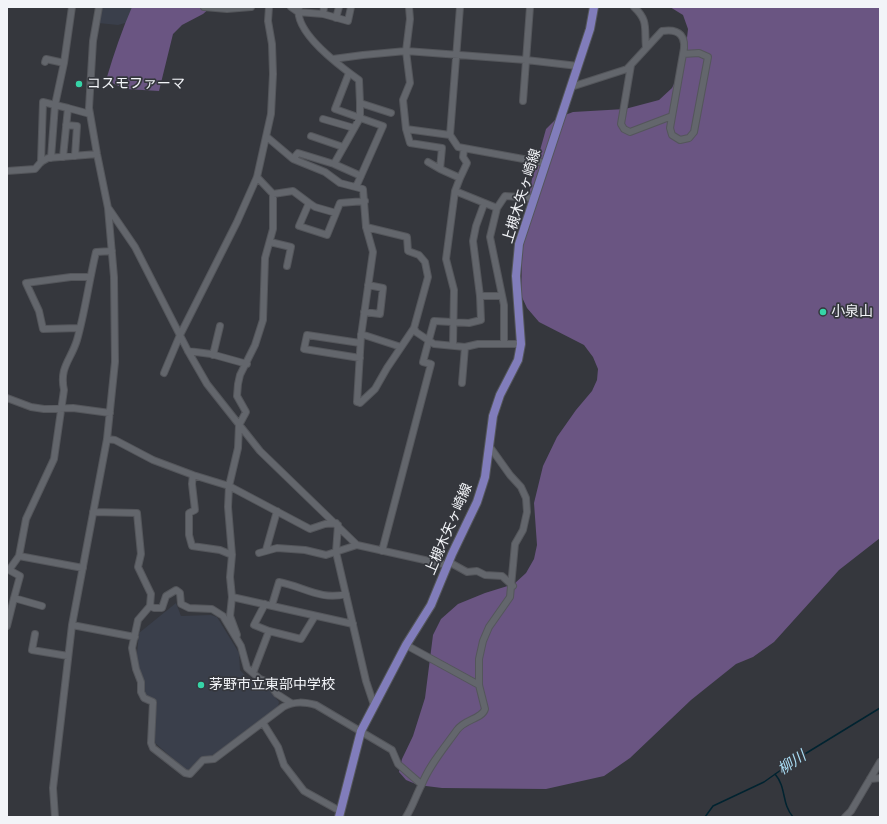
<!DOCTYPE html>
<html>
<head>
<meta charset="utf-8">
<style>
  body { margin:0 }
  #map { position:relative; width:887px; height:824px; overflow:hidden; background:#35373d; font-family:"Work Sans",sans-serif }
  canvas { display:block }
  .frame { position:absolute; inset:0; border:8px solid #f2f4f8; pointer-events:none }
</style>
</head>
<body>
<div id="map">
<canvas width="887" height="824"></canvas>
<div class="frame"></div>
</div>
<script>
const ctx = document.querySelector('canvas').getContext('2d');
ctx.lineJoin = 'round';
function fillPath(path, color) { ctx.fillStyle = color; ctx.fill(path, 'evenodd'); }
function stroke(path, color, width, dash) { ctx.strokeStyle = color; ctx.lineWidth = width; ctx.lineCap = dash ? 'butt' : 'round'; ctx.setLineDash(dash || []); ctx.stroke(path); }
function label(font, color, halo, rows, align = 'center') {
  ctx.font = font + ' "Work Sans","Noto Sans JP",sans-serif'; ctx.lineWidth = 3.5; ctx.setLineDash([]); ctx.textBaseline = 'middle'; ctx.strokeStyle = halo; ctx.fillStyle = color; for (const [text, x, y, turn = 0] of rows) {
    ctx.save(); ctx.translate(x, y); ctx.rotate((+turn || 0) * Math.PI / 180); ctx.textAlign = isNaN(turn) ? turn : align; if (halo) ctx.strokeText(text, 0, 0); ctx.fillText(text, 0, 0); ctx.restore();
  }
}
const built = new Path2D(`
  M101,7H183L118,25L98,23Z
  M176,603L181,616L211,615L217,617L239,653L240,670L252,683L267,687L279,702L278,707L212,756L199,759L187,771L154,742L153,737L157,701L145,697L136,663L139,633Z`);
const forest = new Path2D(`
  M132,7H211L203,14L182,25L173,34L159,91L126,89L114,84L107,77C114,53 122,30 132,7Z
  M670,7H880V538L839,570L774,642L753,657L736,664L691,700L630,758L604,776L546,789L442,788L418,785L406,780L399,772L402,759L413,736L425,698L433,635L441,619L458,604L485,593L514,584L526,573L534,559L537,545L534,503L543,466L557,437L576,410L592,391L597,380L598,369L593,357L584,345L539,322L527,308L521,295L523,228L532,179L546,129L557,118L573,112L625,109L659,100L672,88L684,64L688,29L683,15Z`);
const stream = new Path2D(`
  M775,774C787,788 781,803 793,817
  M705,817L713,806L764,782L795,760L880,708`);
const minor = new Path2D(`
  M204,7L227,9L251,7
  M291,7L298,12L323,14
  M299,7C293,32 341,67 359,80L360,103L391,113
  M324,7L323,14L348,21L351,7
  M409,7L410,19L406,51L410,83L403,100L406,129L450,135
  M460,7L450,135L458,147L545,163
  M634,7C649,21 644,28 646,48
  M336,18L339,7
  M333,59L363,55L406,51L526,60L578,66
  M45,62L46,59L64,63
  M631,65L621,124L624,129L630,132L672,116
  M349,73L335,109L383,126L356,187
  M571,87L627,69L662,31C680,28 687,37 683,54L670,128L672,135L680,140L689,138L694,132L708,57L699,53L683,54
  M523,101L530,7
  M360,103V118L334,164L361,176
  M323,119L354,128
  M66,125L77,126L75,156
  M406,129L410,143L442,148L440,169L460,178L455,191
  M311,136L343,147
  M267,137L293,159L325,172L340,183L363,189L366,227L373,252L361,336L357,402L360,403L375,389L387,368L414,328L428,277L425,262L419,255L408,251L407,237L366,227
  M63,157L68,108L90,114
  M51,158L55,105L68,108
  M293,159L298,153L334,164
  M41,162L43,102L55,105L64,63L72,7
  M428,162L440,169
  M7,171L35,169L41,162L48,158L97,154
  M460,178L467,163L463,157L464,149
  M273,194L293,191L309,203L299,226L327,235L340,203L365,201
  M309,203L315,207L336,213
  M484,204L476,226L473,241L480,296H502
  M109,209L135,247L188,351L207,384L260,451L357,545L447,565
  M270,242L291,247L287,266
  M364,312L380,314L383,288L368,285
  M79,328L43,329L39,311L26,283L71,277H90
  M414,328L416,332L434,344L465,347L478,344H521
  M361,334L401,347
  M504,343V305L490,237L497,208L505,196L534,198
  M453,345L454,290L446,259L455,191L497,208
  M188,351L211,354L247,364
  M213,355L220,326
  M360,358L304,349L307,335L360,343
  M164,373L180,335L237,222L257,177L271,114L273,74L272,44L268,21L269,7
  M462,383L465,347
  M7,398L31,407L44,409L73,408L110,413
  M107,439L115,440L153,460L193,475L229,486L310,529L325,524L336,523
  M193,475L192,484L195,510L189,513V535L192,546L220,550L232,555
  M93,512L137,513L141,554L138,567L151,594L150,606L138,620L132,648L136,669L141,682V692L144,698L153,702L151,743L153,748L185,773L190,774L203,760L214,759L283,707C295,701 304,702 316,705L392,750L398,764L421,784
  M338,525L336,552L366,681L374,705
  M266,550L277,511
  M382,551L431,364L423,362L434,321L469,323L481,320L480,296
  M259,553L277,548L305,550L326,555L357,545
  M19,556L83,568
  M449,562L467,572L477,571L485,575L502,576L513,586
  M232,597L353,624
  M265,604L254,625L269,631L301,639L315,616
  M272,605L279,582C302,586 321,601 346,594
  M42,606L14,598L20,576L9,570L19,556L26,519L54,459L64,390C59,367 71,360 77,340C85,312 89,281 96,252L112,251
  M150,606L154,608H162L166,596L176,590L180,593L181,604L189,608L212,609L223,616L241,646L247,668L260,679L268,682L277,694L291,703
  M72,625L135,637
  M7,626L14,598
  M35,634L32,650L68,656
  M236,637L237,635L230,616L232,597L230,577L232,555L228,507L229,486L238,448L239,425L246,412L237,396L238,384L240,375L255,345L263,320L265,258L273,229V194L257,177
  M406,645L479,685
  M253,673L269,631
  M263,723L278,747L284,765L304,791L340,811
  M870,779L880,778
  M55,817L53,788L72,625L107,439L115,362L114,277L108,208L97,154L89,108L93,41L99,7
  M406,817C413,806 416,795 422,784C430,764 445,747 457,730C465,719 482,719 485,709L479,685V659L483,641L489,627L510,597L515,544L523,530L527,512L526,498L521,487L510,475L490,447
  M845,817L851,811L880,762`);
const major = new Path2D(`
  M339,817L361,731L406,645L431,605L452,554L477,502L485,477L493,416L500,395L518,360L521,344L516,276L519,244L590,29L594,7`);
const markers = [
  [79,84,4,"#36d4a7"],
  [823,312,4,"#36d4a7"],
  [201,685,4,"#36d4a7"]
];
const poiNames = [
  ["コスモファーマ",87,84],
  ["小泉山",831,312],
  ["茅野市立東部中学校",209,685]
];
const streetNames = [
  ["上槻木矢ヶ崎線",522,196,-73],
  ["上槻木矢ヶ崎線",449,529,-67]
];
const waterNames = [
  ["柳川",792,763,-34]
];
fillPath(built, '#3a3f4b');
fillPath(forest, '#6a5582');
stroke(stream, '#012330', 1.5);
stroke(minor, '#54565b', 8);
stroke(major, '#54565b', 10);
stroke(minor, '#63666c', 6);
stroke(major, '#817dbb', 8);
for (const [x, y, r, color] of markers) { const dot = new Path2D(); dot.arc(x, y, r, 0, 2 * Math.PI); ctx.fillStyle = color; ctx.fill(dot); stroke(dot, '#35373d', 1.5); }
label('14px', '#f2f4f8', '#35373d', poiNames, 'left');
label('14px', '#f2f4f8', '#35373d', streetNames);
label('italic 15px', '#aadef6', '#35373d', waterNames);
</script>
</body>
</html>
